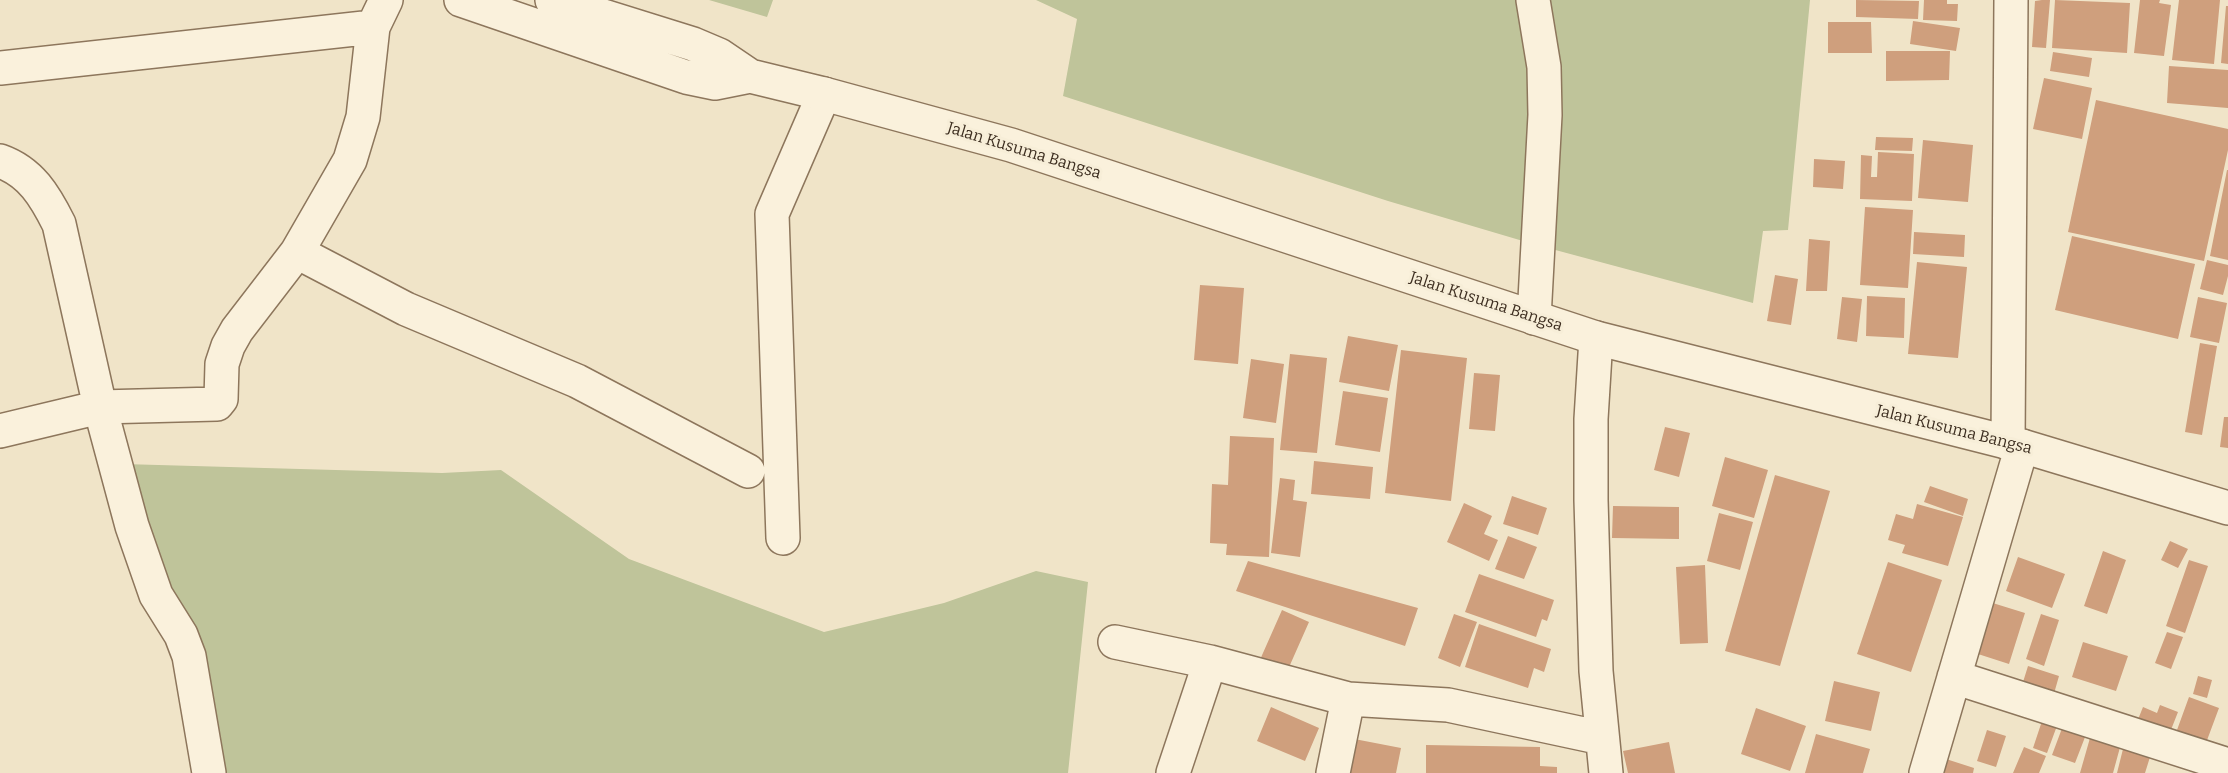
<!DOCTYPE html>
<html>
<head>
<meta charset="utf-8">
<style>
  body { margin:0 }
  canvas { display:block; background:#f0e4c8 }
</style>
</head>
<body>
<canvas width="2228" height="773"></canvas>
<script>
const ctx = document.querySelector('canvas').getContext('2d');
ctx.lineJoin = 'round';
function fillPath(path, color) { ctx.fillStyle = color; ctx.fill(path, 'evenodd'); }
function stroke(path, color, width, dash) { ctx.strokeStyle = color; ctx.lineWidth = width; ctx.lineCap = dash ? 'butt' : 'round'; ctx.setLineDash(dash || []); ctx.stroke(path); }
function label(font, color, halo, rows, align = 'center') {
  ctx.font = font + ' Bitter,serif'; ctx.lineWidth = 6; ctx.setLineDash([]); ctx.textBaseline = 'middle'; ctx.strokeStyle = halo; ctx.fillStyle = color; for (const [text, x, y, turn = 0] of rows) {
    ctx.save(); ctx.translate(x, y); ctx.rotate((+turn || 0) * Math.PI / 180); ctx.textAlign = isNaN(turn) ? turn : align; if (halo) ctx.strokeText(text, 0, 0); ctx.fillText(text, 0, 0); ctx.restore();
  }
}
const cemetery = new Path2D(`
  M709,0H773L767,17Z
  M1036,0H1810L1788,230L1763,231L1753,303L1533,244L1388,201L1063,96L1077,19Z
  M123,464L442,473L501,470L629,559L824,632L944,603L1036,571L1088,582L1068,773H219L171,595Z`);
const building = new Path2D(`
  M1856,0L1919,1L1918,19L1856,17Z
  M1924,0H1947V4H1958L1957,21L1923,20Z
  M2042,0H2050L2046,48L2032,47L2035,1Z
  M2055,0L2130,3L2127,53L2052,48Z
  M2140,0H2160L2159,3L2171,5L2164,56L2134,53Z
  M2179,0H2220L2214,64L2172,60Z
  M2226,6H2228V64L2221,63Z
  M1913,21L1960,28L1956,51L1910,44Z
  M1828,22H1871L1872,53H1828Z
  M1886,51H1950L1949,80L1886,81Z
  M2053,52L2092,58L2089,77L2050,71Z
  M2169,66L2228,70V108L2167,103Z
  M2044,78L2092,88L2082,139L2033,129Z
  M2096,100L2228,129V150L2204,261L2068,232Z
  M1876,137L1913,138L1912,151L1875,150Z
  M1923,140L1973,145L1968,202L1918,198Z
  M1878,152L1914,154L1912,201L1860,199L1861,155L1872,156L1871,177H1877Z
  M1814,159L1845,161L1843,189L1813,187Z
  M2227,170H2228V260L2210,256Z
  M1865,207L1913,210L1908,288L1860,285Z
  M1914,232L1965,235L1964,257L1913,254Z
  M2072,236L2195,264L2178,339L2055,310Z
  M1809,239L1830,241L1827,291H1806Z
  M2207,260L2228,265V276L2223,295L2200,289Z
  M1917,262L1967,267L1958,358L1908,354Z
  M1775,275L1798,279L1791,325L1767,321Z
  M1200,285L1244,288L1238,364L1194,360Z
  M1867,296L1905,298L1904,338L1866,336Z
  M1842,297L1862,299L1857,342L1837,339Z
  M2198,297L2227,303L2219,343L2190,337Z
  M1348,336L1398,345L1389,391L1339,382Z
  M2200,343L2217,346L2202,435L2185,432Z
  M1401,350L1467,358L1451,501L1385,493Z
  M1290,354L1327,358L1317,453L1280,450Z
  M1251,359L1284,364L1276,423L1243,418Z
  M1474,373L1500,375L1495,431L1469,429Z
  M1343,391L1388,398L1380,452L1335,445Z
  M2224,417H2228V448L2220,447Z
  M1665,427L1690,433L1679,477L1654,470Z
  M1230,436L1274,438L1269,557L1226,555L1227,544L1210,543L1212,484L1228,485Z
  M1725,457L1768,470L1754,518L1712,506Z
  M1314,461L1373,467L1370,499L1311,494Z
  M1775,475L1830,491L1780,666L1725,651Z
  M1280,478L1295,480L1293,500L1307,502L1300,557L1271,553Z
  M1930,486L1968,499L1963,516L1924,502Z
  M1512,496L1547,508L1538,535L1503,524Z
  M1464,503L1492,516L1484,534L1498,540L1489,561L1447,542Z
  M1917,504L1963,517L1948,566L1902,553L1905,545L1888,540L1896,514L1913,519Z
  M1613,506L1679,507V539L1612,538Z
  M1719,513L1753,522L1740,570L1707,561Z
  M1508,536L1537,547L1524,579L1495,569Z
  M2170,541L2188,549L2178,568L2161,560Z
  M2103,551L2126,560L2107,614L2084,606Z
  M2018,557L2065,574L2052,608L2006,591Z
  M2189,560L2208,566L2185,633L2166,626Z
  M1248,561L1418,608L1405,646L1236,591Z
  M1888,562L1942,580L1911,672L1857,654Z
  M1705,565L1708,643L1680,644L1676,567Z
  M1479,574L1554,600L1547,621L1542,619L1536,637L1465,612Z
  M1983,600L2025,613L2009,664L1978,654Z
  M1282,610L1309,622L1286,674L1259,662Z
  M1454,614L1477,622L1460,667L1438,658Z
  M2041,614L2059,620L2044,666L2026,659Z
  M1479,624L1551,649L1544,672L1534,668L1528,688L1465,667Z
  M2167,632L2183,637L2171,669L2155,663Z
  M2083,642L2128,656L2116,691L2072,677Z
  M2028,666L2059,676L2051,704L2019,695Z
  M2198,676L2212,680L2207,698L2193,694Z
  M1834,681L1880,692L1871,731L1825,721Z
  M2189,697L2219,708L2203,751L2173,741Z
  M2160,705L2178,712L2167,740L2135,727L2143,707L2157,713Z
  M1271,707L1319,728L1305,761L1257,741Z
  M1756,708L1806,726L1790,771L1741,754Z
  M2043,718L2058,723L2047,753L2033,748Z
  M2064,723L2087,732L2075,763L2052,755Z
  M1987,730L2006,736L1996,767L1977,761Z
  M2092,731L2122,740L2113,773H2080Z
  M1816,734L1870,749L1863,773H1805Z
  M1344,737L1401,748L1396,773H1338Z
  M1669,742L1675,773H1628L1623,751Z
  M1426,745L1540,747V766L1557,767V773H1426Z
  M2024,747L2046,756L2039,773H2013Z
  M2123,749L2150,757L2145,773H2117Z
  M1946,759L1974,768L1973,773H1942Z`);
const minor = new Path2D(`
  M1533,0L1544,67L1545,115L1534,318
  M0,68L373,27
  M0,161C31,172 45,196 59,224L100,407L132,526L156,595L181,635L189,656L209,773
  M297,252L406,309L577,381L748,471
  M1596,338L1591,419V500L1596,671L1606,773
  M0,431L100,407L217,404L221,399L222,364L228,346L237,330L297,252L350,160L363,117L373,27L386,0
  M2008,443L2011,0
  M783,538L772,214L824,94
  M1115,642L1210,662L1348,699L1448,705L1602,738
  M1954,677L2228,765
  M1173,773L1210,662
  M1333,773L1348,699
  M1926,773L2022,446`);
const tertiary = new Path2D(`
  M461,0L686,77L715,83L750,76
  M552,0L693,44L719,55L750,76L824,94L1011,145L1596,338L2022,446L2228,508`);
const streetNames = [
  ["Jalan Kusuma Bangsa",1024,151,17],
  ["Jalan Kusuma Bangsa",1486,302,18],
  ["Jalan Kusuma Bangsa",1954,430,14]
];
fillPath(cemetery, '#bfc49a');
fillPath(building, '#cf9f7d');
stroke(minor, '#8d765c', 36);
stroke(tertiary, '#8d765c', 36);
stroke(minor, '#faf1dc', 33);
stroke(tertiary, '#faf1dc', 33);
label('16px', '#3d2e20', '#f7eed8', streetNames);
</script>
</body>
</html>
